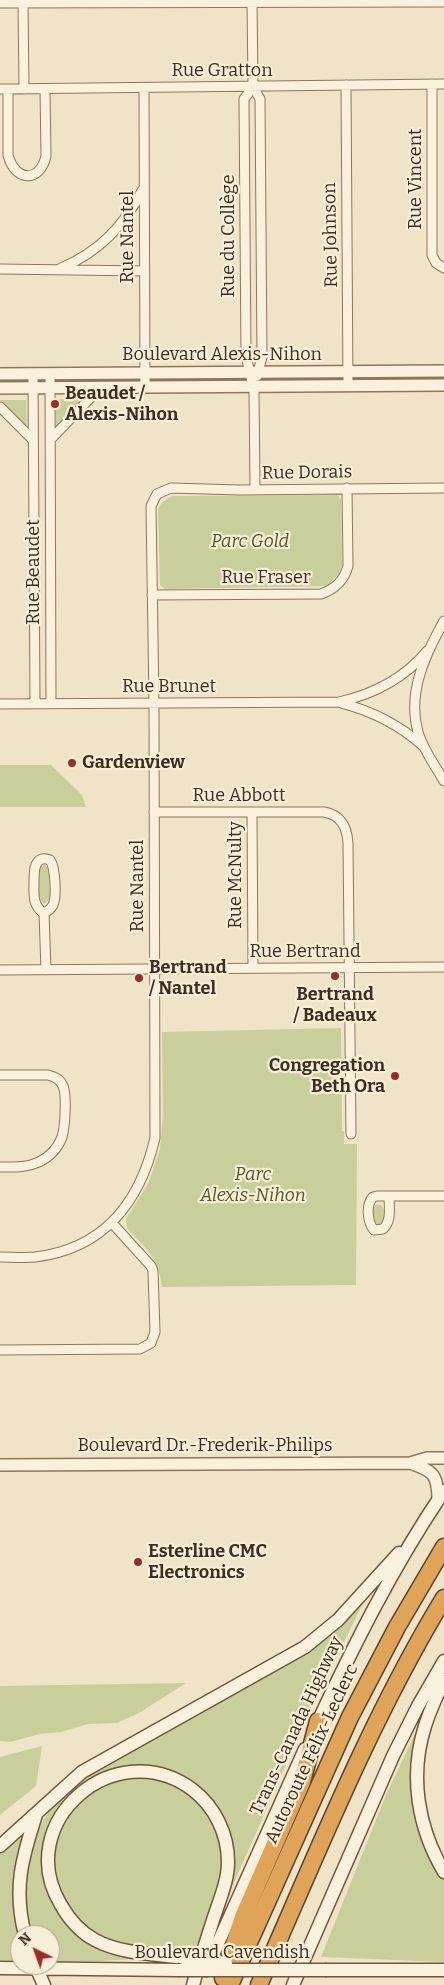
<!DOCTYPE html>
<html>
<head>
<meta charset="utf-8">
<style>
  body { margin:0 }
  #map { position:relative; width:444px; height:1985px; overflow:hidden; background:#f0e4c8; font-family:Bitter,serif }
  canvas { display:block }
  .north { position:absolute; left:10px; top:1925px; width:50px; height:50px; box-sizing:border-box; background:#f7eed8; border:1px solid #ada18e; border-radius:50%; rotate:318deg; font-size:14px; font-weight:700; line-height:20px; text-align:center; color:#3d2e20 }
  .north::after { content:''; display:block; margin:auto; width:18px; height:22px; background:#9e2a2b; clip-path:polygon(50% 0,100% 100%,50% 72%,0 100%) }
</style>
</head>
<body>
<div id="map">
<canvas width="444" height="1985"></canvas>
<div class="north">N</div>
</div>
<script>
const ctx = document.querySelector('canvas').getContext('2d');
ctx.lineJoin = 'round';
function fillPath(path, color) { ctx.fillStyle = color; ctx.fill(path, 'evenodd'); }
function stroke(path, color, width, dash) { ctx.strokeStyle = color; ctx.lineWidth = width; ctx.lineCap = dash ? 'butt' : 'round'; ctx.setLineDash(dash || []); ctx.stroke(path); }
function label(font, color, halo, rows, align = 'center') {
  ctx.font = font + ' Bitter,serif'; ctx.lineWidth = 4.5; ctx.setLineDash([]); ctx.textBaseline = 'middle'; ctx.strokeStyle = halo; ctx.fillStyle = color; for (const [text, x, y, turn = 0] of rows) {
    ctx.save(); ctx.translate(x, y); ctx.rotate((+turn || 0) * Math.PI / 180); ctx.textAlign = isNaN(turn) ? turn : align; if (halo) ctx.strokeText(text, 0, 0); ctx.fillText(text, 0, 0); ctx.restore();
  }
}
const green = new Path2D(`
  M58,399H84L56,427V401Z
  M0,400H26L27,427L0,401Z
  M338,495L341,500L342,566L339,574L327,586L165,589L160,585L158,510C161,502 165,499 173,496Z
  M0,765H51L82,795L86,807H0Z
  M44,864L49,868L50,899L44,904L39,899V868Z
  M341,1028L342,1131L344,1132V1144H357L356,1285L162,1287C159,1257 145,1248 127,1228L126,1219L148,1184L160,1149L163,1114L162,1032Z
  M377,1204L381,1205L384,1209L383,1222L379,1225L373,1221V1209Z
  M360,1604L362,1605L305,1722L233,1885L230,1884L214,1806L134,1767L61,1808L48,1887L54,1903L62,1916L135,1956L134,1959L101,1961H50V1935H30L23,1884L35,1836L49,1810L76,1783L248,1686Z
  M186,1683L139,1713L117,1723L88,1724L61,1732L40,1734L10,1742L0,1741V1686Z
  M418,1727L414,1750L435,1866L444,1880V1962L321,1957L386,1795Z
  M42,1746L36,1786L0,1815V1757Z
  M134,1778C143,1779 152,1779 161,1781C198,1791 224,1828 222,1865C221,1892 206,1925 195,1950C163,1948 127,1949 97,1934C82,1927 70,1911 63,1895C39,1838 76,1786 134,1778Z
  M22,1833L24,1835L14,1869L13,1892L14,1913L20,1939V1961L0,1960V1852Z`);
const minor = new Path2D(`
  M23,0L24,89
  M252,0L253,87L260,99L262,357L257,376
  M0,3L444,2
  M432,84V255L436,263L444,268
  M346,85L348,386
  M253,87L244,99L246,356L254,390L255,490
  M144,88L145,387
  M0,89L444,84
  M8,89V155C15,182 40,183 46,156L45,90
  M61,268C99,252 124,226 143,189
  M0,269L144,271
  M33,374L35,703
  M50,374L51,703
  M0,407L33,440
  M50,440L101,387
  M152,595L321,594C335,589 344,581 348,566L347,488
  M444,621C425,655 407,693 418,732C423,750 435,765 444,781
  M341,703C372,711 398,724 422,745
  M0,704L339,702C374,694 404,679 427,651
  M154,812H324C341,815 347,827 348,843L351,1134
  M252,812L253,968
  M44,913C48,911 51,909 53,905C57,897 55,866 50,860C33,854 34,873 34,884C34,890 33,898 36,904C38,908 40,911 44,913L46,970
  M0,970L444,967
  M0,1075H48C55,1077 60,1079 63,1086C67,1096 65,1127 62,1137C58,1148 49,1157 39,1162C26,1168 13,1167 0,1167
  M389,1196C389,1207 392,1221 383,1229L374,1230C367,1222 366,1204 373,1197L377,1196H444
  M0,1257C11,1257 24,1258 35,1257C104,1249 140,1202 155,1138L154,704L151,506L157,494L171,488L240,490L444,488
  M0,1350L140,1349L151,1343L155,1332L153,1271L151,1266L112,1223`);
const tertiary = new Path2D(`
  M0,374L444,371
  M0,388L444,385
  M410,1463C433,1471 438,1474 438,1500
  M0,1465L410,1463L427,1458H444`);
const secondary = new Path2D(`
  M444,1680C437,1695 430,1710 425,1726C409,1776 418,1828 444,1872
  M315,1728C353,1647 393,1566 444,1491
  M0,1846L82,1772L305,1647L338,1620L399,1553
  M25,1935C13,1889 22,1858 36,1815
  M183,1958C154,1954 121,1954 95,1940C80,1932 69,1919 61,1905C11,1822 116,1732 193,1790C215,1807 228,1834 228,1862C228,1882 219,1901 213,1920C206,1942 199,1963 193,1985
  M35,1965L44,1985
  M0,1968L178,1970
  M206,1970L305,1749
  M327,1970H444
  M293,1985L393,1756L418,1706L444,1661`);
const motorway = new Path2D(`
  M223,1978L243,1917L302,1782L318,1721
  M230,1985L350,1717L397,1627L444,1547
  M259,1985C317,1854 370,1720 444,1598`);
const secondaryBridge = new Path2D(`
  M183,1958L226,1963
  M178,1970H327`);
const markers = [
  [55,404,5,"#9e2a2b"],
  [72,763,5,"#9e2a2b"],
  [335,976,5,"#9e2a2b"],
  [139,978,5,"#9e2a2b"],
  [395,1076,5,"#9e2a2b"],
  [138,1562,5,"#9e2a2b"]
];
const streetNames = [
  ["Rue Gratton",222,71],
  ["Rue Vincent",416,179,-90],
  ["Rue Johnson",331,235,-91],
  ["Rue du Collège",229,236,-90],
  ["Rue Nantel",128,237,-90],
  ["Boulevard Alexis-Nihon",222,355],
  ["Rue Dorais",307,473,-1],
  ["Rue Beaudet",34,572,-90],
  ["Rue Fraser",266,578],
  ["Rue Brunet",169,687],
  ["Rue Abbott",239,796],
  ["Rue McNulty",236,875,-90],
  ["Rue Nantel",138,886,-90],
  ["Rue Bertrand",305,952],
  ["Boulevard Dr.-Frederik-Philips",205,1446],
  ["Trans-Canada Highway",297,1726,-65],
  ["Autoroute Félix-Leclerc",312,1754,-65],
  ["Boulevard Cavendish",222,1953]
];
const poiNames = [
  ["Beaudet /",65,394],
  ["Alexis-Nihon",65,415],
  ["Gardenview",82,763],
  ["Bertrand",149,968],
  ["/ Nantel",149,989],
  ["Bertrand",335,995,"center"],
  ["/ Badeaux",335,1016,"center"],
  ["Congregation",385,1066,"right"],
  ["Beth Ora",385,1087,"right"],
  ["Esterline CMC",148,1552],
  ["Electronics",148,1573]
];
const parkNames = [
  ["Parc Gold",250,542],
  ["Parc",253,1175],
  ["Alexis-Nihon",253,1196]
];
fillPath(green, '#c9cf9b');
stroke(minor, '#8d765c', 11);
stroke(tertiary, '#8d765c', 14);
stroke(secondary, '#6f573f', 15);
stroke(motorway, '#5b4430', 19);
stroke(minor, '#faf1dc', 9);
stroke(tertiary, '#faf1dc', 11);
stroke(secondary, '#faf1dc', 12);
stroke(motorway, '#e0a458', 16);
stroke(secondaryBridge, '#6f573f', 15, []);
stroke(secondaryBridge, '#faf1dc', 12);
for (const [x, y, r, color] of markers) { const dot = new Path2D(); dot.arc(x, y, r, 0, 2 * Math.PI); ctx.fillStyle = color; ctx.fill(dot); stroke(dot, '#f7eed8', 2); }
label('18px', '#3d2e20', '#f7eed8', streetNames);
label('bold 18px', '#3d2e20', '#f7eed8', poiNames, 'left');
label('italic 18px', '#4d5a26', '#f7eed8', parkNames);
</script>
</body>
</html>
